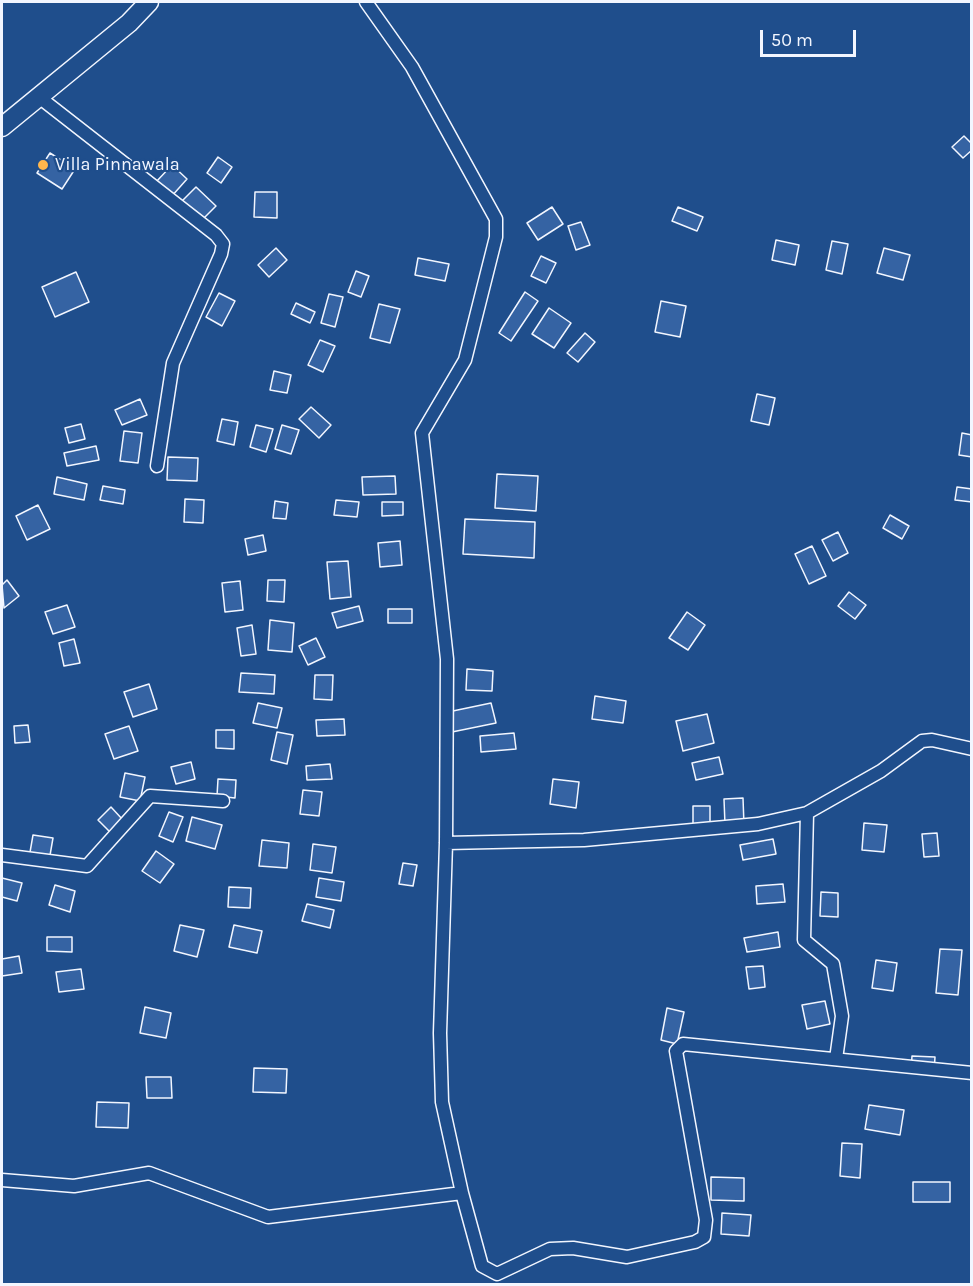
<!DOCTYPE html>
<html>
<head>
<meta charset="utf-8">
<style>
  body { margin:0 }
  #map { position:relative; width:973px; height:1286px; overflow:hidden; background:#1f4e8c; font-family:Karla,sans-serif }
  canvas { display:block }
  .frame { position:absolute; inset:0; border:3px solid #f2f6ff; pointer-events:none }
  .scale { position:absolute; left:760px; top:30px; width:96px; height:27px; box-sizing:border-box; border:3px solid #f2f6ff; border-top:0; padding-left:8px; font-size:18px; line-height:21px; white-space:nowrap; color:#f2f6ff; -webkit-text-stroke:4px #1f4e8c; paint-order:stroke }
</style>
</head>
<body>
<div id="map">
<canvas width="973" height="1286"></canvas>
<div class="frame"></div>
<div class="scale">50 m</div>
</div>
<script>
const ctx = document.querySelector('canvas').getContext('2d');
ctx.lineJoin = 'round';
function fillPath(path, color) { ctx.fillStyle = color; ctx.fill(path, 'evenodd'); }
function stroke(path, color, width, dash) { ctx.strokeStyle = color; ctx.lineWidth = width; ctx.lineCap = dash ? 'butt' : 'round'; ctx.setLineDash(dash || []); ctx.stroke(path); }
function label(font, color, halo, rows, align = 'center') {
  ctx.font = font + ' Karla,sans-serif'; ctx.lineWidth = 4.5; ctx.setLineDash([]); ctx.textBaseline = 'middle'; ctx.strokeStyle = halo; ctx.fillStyle = color; for (const [text, x, y, turn = 0] of rows) {
    ctx.save(); ctx.translate(x, y); ctx.rotate((+turn || 0) * Math.PI / 180); ctx.textAlign = isNaN(turn) ? turn : align; if (halo) ctx.strokeText(text, 0, 0); ctx.fillText(text, 0, 0); ctx.restore();
  }
}
const building = new Path2D(`
  M964,136L972,144V150L963,158L952,147Z
  M50,153L75,169L62,189L37,173Z
  M218,157L232,167L221,183L207,173Z
  M172,165L187,179L171,197L155,183Z
  M196,187L216,206L196,226L176,207Z
  M255,192H277V218L254,217Z
  M552,207L563,224L538,240L527,223Z
  M678,207L703,217L697,231L672,221Z
  M581,222L590,245L576,250L568,226Z
  M776,240L799,245L795,265L772,260Z
  M832,241L848,244L842,274L826,270Z
  M276,248L287,260L269,277L258,265Z
  M884,248L910,255L903,280L877,273Z
  M541,256L556,263L546,283L531,276Z
  M418,258L449,264L445,281L415,275Z
  M356,271L369,276L361,297L348,292Z
  M76,272L89,302L55,317L42,287Z
  M525,292L538,301L511,341L499,333Z
  M219,293L235,301L222,326L206,317Z
  M329,294L343,297L335,327L321,323Z
  M661,301L686,306L680,337L655,332Z
  M296,303L315,312L310,323L291,314Z
  M379,304L400,309L390,343L370,338Z
  M549,308L571,323L554,348L532,334Z
  M585,333L595,342L578,362L567,353Z
  M320,340L335,346L323,372L308,365Z
  M274,371L291,375L287,393L270,390Z
  M757,394L775,398L769,425L751,421Z
  M140,399L147,415L122,425L115,410Z
  M311,407L331,425L319,438L299,419Z
  M222,419L238,422L234,445L217,441Z
  M81,424L85,439L69,443L65,428Z
  M256,425L273,429L266,452L250,447Z
  M282,425L299,430L291,454L275,449Z
  M124,431L142,433L138,463L120,461Z
  M962,433L972,435V457L959,455Z
  M96,446L99,460L67,466L64,453Z
  M168,457L198,458L197,481L167,480Z
  M497,474L538,476L536,511L495,508Z
  M395,476L396,494L363,495L362,477Z
  M57,477L87,484L84,500L54,494Z
  M103,486L125,490L123,504L100,500Z
  M957,487L972,489V502L955,500Z
  M185,499L204,500L203,523L184,522Z
  M336,500L359,502L357,517L334,515Z
  M275,501L288,503L286,519L273,518Z
  M382,502H403V515L382,516Z
  M38,505L50,529L27,540L16,516Z
  M890,515L909,526L902,539L883,528Z
  M465,519L535,522L534,558L463,554Z
  M838,532L848,553L833,561L822,540Z
  M263,535L266,551L248,555L245,539Z
  M400,541L402,565L380,567L378,543Z
  M812,546L826,576L809,584L795,554Z
  M348,561L351,597L330,599L327,562Z
  M7,580L19,596L4,608L2,585Z
  M268,580H285L284,602L267,601Z
  M240,581L243,610L225,612L222,583Z
  M849,592L866,605L855,619L838,606Z
  M67,605L75,627L53,634L45,612Z
  M359,606L363,621L337,628L332,613Z
  M388,609H412V623H388Z
  M687,612L705,625L688,650L669,638Z
  M270,620L294,623L292,652L268,650Z
  M252,625L256,654L241,656L237,628Z
  M316,638L325,657L308,665L299,646Z
  M74,639L80,663L64,666L59,643Z
  M467,669L493,671L492,691L466,690Z
  M241,673L275,675L274,694L239,692Z
  M315,675H333L332,700L314,699Z
  M149,684L157,709L133,717L124,692Z
  M595,696L626,701L623,723L592,719Z
  M258,703L282,708L277,728L253,723Z
  M491,703L496,723L452,732L448,712Z
  M707,714L714,743L683,751L676,721Z
  M344,719L345,735L317,736L316,720Z
  M28,725L30,742L15,743L14,726Z
  M129,726L138,751L114,759L105,734Z
  M216,730H234V749L216,748Z
  M277,732L293,735L287,764L271,760Z
  M514,733L516,749L481,752L480,736Z
  M719,757L723,774L696,780L692,763Z
  M191,762L195,779L176,784L171,767Z
  M330,764L332,779L307,780L306,766Z
  M125,773L145,777L140,801L120,797Z
  M218,779L236,780L235,798L217,796Z
  M553,779L579,782L576,808L550,804Z
  M303,790L322,792L319,816L300,814Z
  M743,798L744,825H725L724,799Z
  M693,806H710V829H693Z
  M111,807L123,820L111,833L98,820Z
  M169,812L183,817L173,842L159,836Z
  M192,817L222,825L215,849L186,841Z
  M864,823L887,825L884,852L862,850Z
  M937,833L939,856L924,857L922,834Z
  M33,835L53,838L49,861L29,858Z
  M773,839L776,854L743,860L740,845Z
  M262,840L289,843L287,868L259,866Z
  M313,844L336,847L332,873L310,870Z
  M156,851L174,864L160,883L142,871Z
  M403,863L417,865L413,886L399,884Z
  M2,878L22,883L17,901L2,897Z
  M319,878L344,882L341,901L316,897Z
  M783,884L785,902L757,904L756,886Z
  M55,885L75,891L70,912L49,905Z
  M229,887L251,888L250,908L228,907Z
  M821,892L838,893V917L820,916Z
  M307,904L334,910L330,928L302,921Z
  M180,925L204,930L197,957L174,951Z
  M234,925L262,931L257,953L229,947Z
  M778,932L780,947L747,952L744,938Z
  M47,937H72V952L47,951Z
  M940,949L962,950L958,995L936,993Z
  M19,956L22,973L2,976V959Z
  M876,960L897,963L893,991L872,988Z
  M763,966L765,987L749,989L746,967Z
  M81,969L84,989L59,992L56,972Z
  M825,1001L830,1024L807,1029L802,1005Z
  M145,1007L171,1013L166,1038L140,1033Z
  M667,1008L684,1012L677,1044L661,1040Z
  M912,1056L935,1057L934,1072L911,1071Z
  M254,1068L287,1069L286,1093L253,1092Z
  M146,1077H171L172,1098H147Z
  M97,1102L129,1103L128,1128L96,1127Z
  M869,1105L904,1110L900,1135L865,1129Z
  M842,1143L862,1144L860,1178L840,1176Z
  M711,1177L744,1178V1201L711,1200Z
  M913,1182H950V1202H913Z
  M722,1213L751,1215L749,1236L721,1234Z`);
const minor = new Path2D(`
  M39,97L216,235L223,244L221,254L173,363L157,466
  M807,813L804,940L833,964L842,1016L836,1059
  M446,843L584,840L758,824L807,813L881,771L922,741L932,740L972,749
  M2,855L87,866L150,796L223,801
  M2,1180L74,1186L149,1173L268,1217L462,1193L442,1102L440,1033L446,843L447,659L422,433L465,360L496,237V219L412,67L366,2
  M462,1193L482,1266L497,1274L550,1249L573,1248L627,1257L695,1242L704,1237L706,1220L676,1051L683,1044L972,1073`);
const primary = new Path2D(`
  M2,127L129,23L149,2`);
const markers = [
  [43,165,6,"#ffb74d"]
];
const poiNames = [
  ["Villa Pinnawala",55,165]
];
fillPath(building, '#3563a3');
stroke(building, '#f2f6ff', 1.5);
stroke(minor, '#f2f6ff', 15);
stroke(primary, '#f2f6ff', 21);
stroke(minor, '#1f4e8c', 12);
stroke(primary, '#1f4e8c', 18);
for (const [x, y, r, color] of markers) { const dot = new Path2D(); dot.arc(x, y, r, 0, 2 * Math.PI); ctx.fillStyle = color; ctx.fill(dot); stroke(dot, '#1f4e8c', 2); }
label('18px', '#f2f6ff', '#1f4e8c', poiNames, 'left');
</script>
</body>
</html>
